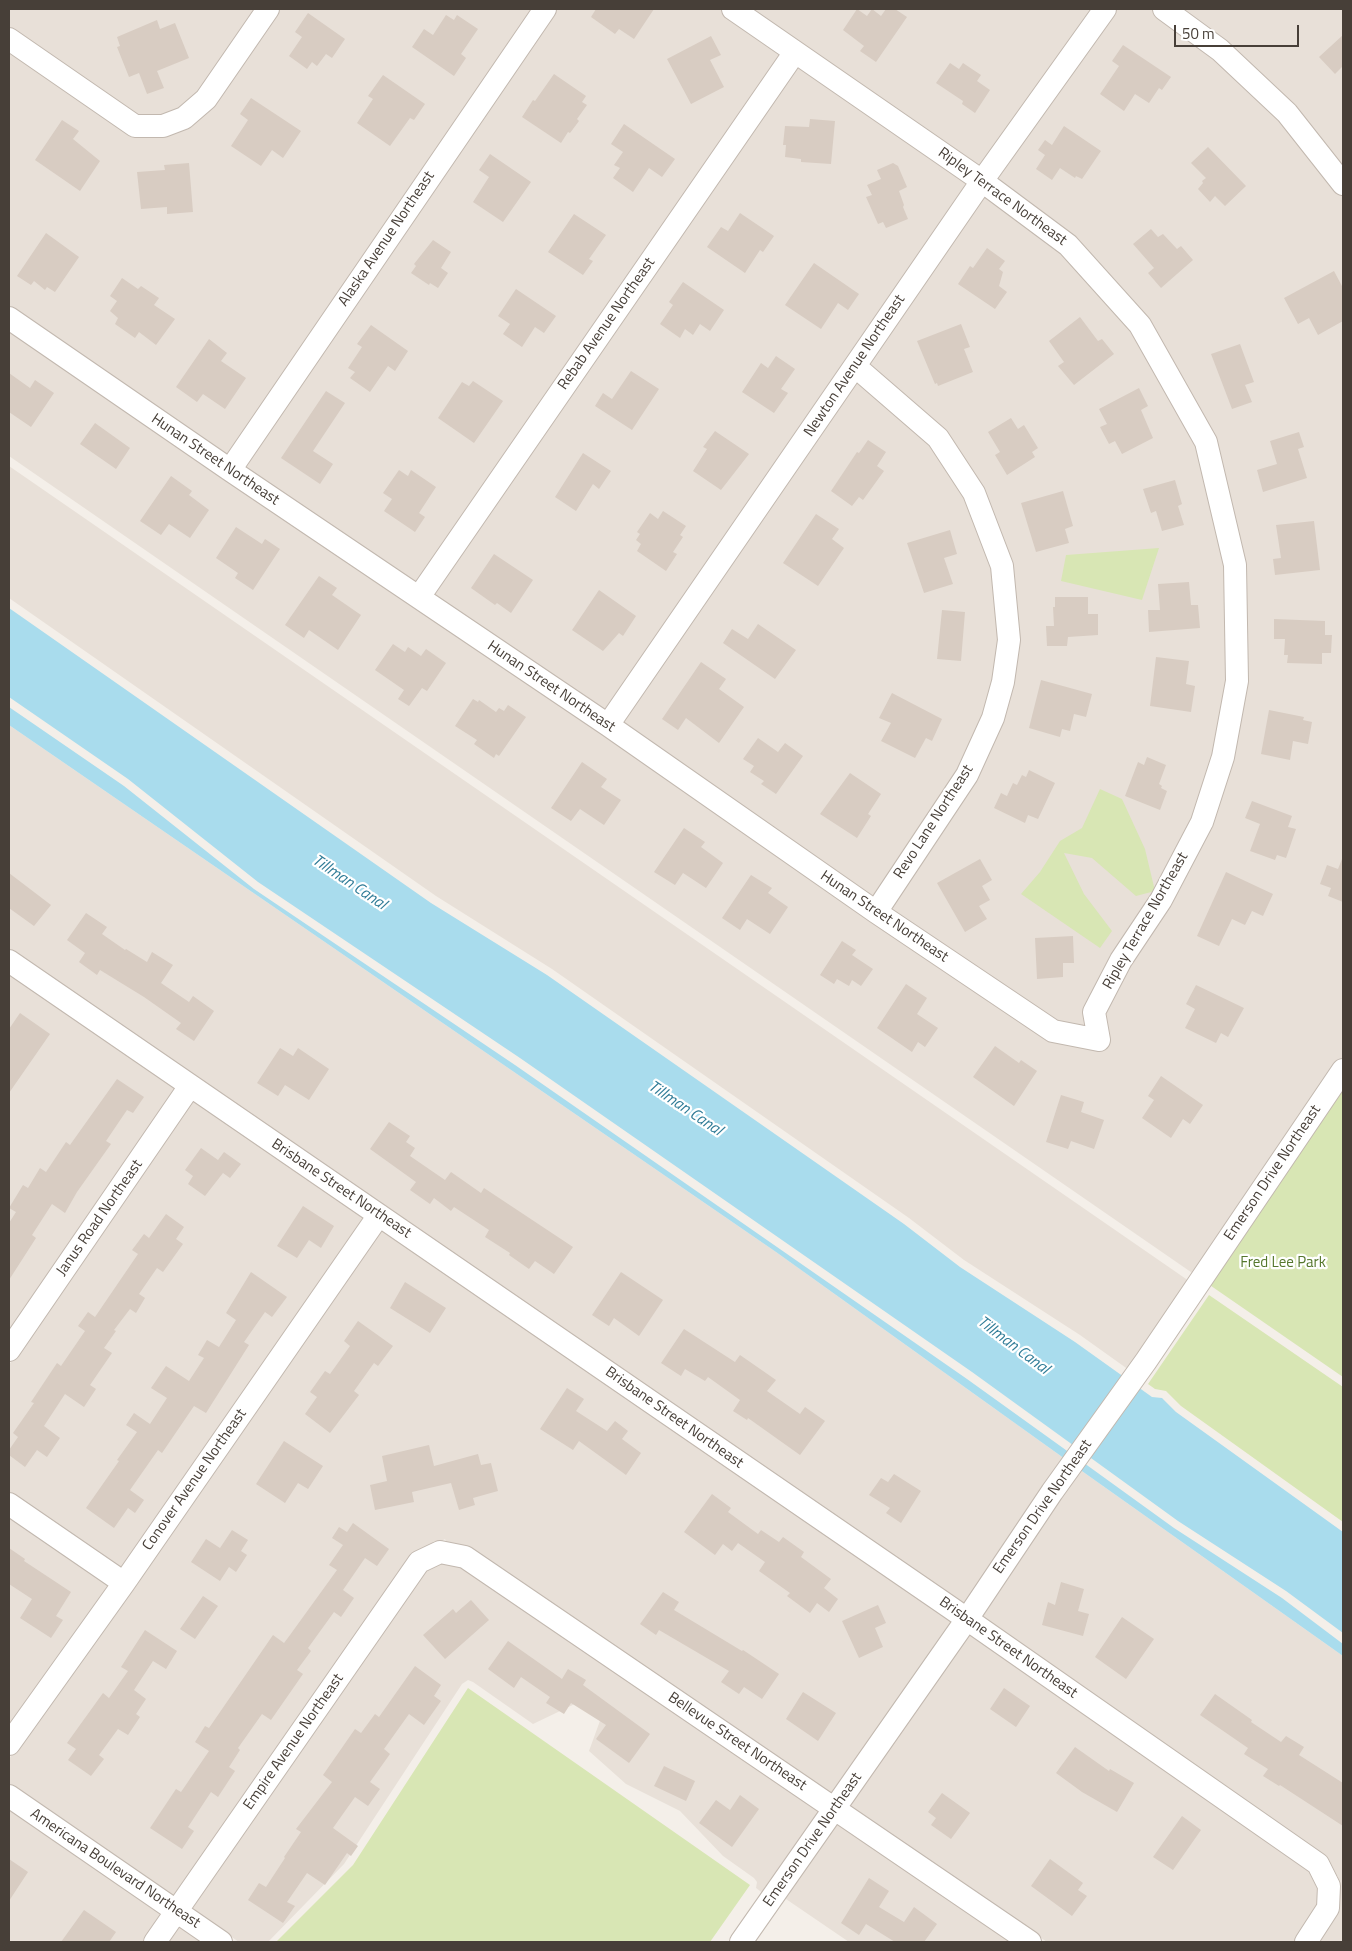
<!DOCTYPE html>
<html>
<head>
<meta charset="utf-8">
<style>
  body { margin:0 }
  #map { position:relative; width:1352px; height:1951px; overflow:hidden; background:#f4efe9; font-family:"Titillium Web",sans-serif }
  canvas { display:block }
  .frame { position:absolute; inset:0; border:10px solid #473f38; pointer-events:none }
  .scale { position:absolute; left:1174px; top:25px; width:125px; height:22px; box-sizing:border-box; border:2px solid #473f38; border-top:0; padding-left:6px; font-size:15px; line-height:18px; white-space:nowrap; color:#473f38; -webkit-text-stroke:4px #fff; paint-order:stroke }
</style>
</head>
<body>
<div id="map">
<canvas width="1352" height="1951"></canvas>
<div class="frame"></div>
<div class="scale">50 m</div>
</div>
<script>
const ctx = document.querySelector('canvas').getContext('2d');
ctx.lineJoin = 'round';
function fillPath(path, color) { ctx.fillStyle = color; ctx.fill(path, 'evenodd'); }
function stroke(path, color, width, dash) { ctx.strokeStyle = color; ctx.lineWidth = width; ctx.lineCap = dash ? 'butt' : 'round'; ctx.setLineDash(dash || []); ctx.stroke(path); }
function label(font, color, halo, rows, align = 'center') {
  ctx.font = font + ' "Titillium Web",sans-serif'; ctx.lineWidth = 4.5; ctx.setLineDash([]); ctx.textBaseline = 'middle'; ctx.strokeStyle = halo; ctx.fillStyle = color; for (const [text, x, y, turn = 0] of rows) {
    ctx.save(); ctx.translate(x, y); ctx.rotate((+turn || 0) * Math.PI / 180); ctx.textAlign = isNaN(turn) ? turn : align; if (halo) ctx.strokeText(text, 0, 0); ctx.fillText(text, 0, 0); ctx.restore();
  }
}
const residential = new Path2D(`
  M9,9H1343V1071L1201,1279L9,456Z
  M9,466L1189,1281L1129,1370L1080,1335L964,1260L909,1218L552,969L436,896L9,598Z
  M9,725L776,1252L1065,1459L965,1606L9,950Z
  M9,973L178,1089L9,1334Z
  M192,1099L366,1218L123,1570L9,1492V1365Z
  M380,1228L954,1622L833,1795L447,1543L445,1539L440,1542L434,1541L433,1545L175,1898L9,1785V1759L126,1596Z
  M1079,1469L1343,1656V1942H1316L1337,1891L1340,1889L1338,1882V1876H1334L979,1616Z
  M9,1515L112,1586L9,1729Z
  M440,1562L461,1566L822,1811L764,1894L756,1888L757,1882L754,1878L723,1856L680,1811L626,1784L589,1751L605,1707L581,1701L533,1724L473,1682L468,1680L462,1684L344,1864L268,1942H239L189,1908L425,1569Z
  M968,1632L1311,1871L1320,1889L1319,1906L1296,1942H1047L847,1805Z
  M9,1808L164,1914L145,1942H9Z
  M836,1821L1013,1942H849L783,1897Z
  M178,1924L204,1942H166Z`);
const green = new Path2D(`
  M1159,548L1142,600L1061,581L1066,555Z
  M1100,789L1122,799L1145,849L1155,891L1136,896L1092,858L1064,853L1084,894L1112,931L1100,948L1021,894L1040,872L1060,841L1082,828Z
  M1343,1075V1377L1201,1279Z
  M1209,1295L1343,1387V1522L1181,1406L1166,1391L1155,1389L1148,1384Z
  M468,1688L750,1885L710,1942H276L353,1865Z`);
const water = new Path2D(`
  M9,608L431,903L547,975L904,1224L960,1267L1075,1342L1152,1397L1162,1398L1176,1412L1343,1532V1633L1286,1591L1178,1521L972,1372L520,1058L258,882L128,779L9,697Z
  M9,707L124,786L254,889L515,1065L967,1379L1070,1453L1065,1459L776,1252L9,725Z
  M1084,1463L1174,1528L1282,1598L1343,1644V1656L1079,1469Z`);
const building = new Path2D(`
  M596,9H654L634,39L619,29L615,34L591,17Z
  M857,9L867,16L872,9L881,16L886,9H895L907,17L876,62L860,51L864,46L843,30Z
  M308,13L345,39L332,58L326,54L317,66L312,62L307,69L289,56L302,37L295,32Z
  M446,15L454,20L457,15L478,29L461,54L466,58L454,76L412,47L424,29L433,35Z
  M157,20L160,29L175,23L189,58L157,71L164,88L147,94L139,73L129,77L117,47L120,46L117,37Z
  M1343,35V66L1335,74L1319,57Z
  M711,36L721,55L710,60L724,87L691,104L667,59Z
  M1123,45L1171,77L1162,90L1159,88L1149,103L1135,94L1124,111L1100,94L1119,66L1112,61Z
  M950,63L959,69L963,63L981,75L977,81L990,90L975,113L962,104L963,101L936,83Z
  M554,74L586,96L582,102L587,105L577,119L579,121L570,133L568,132L561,143L522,117L533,100L535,101Z
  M383,75L425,104L414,120L410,118L390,146L357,123L373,99L368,96Z
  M251,98L301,131L283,158L272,150L261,166L231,146L248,120L240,114Z
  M810,119L835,121L831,164L801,162V159L785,157L786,145H783L785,126L809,127Z
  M62,120L79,131L73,139L100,161L80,191L35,160Z
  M624,124L675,159L662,177L649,168L633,192L613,178L620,168L614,165L623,152L611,144Z
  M1064,126L1101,151L1082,179L1076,176L1075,178L1060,168L1052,180L1036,169L1045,155L1038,150L1045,140L1052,145Z
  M1208,147L1246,186L1225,206L1215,196L1210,202L1198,189L1203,183L1202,181L1206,178L1191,163Z
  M490,154L531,182L503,222L473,202L489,177L479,170Z
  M189,163L193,212L167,214V207L141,209L137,172L165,170L164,165Z
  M893,163L898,166L907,187L899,191L904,205L903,207L908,219L886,228L883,222L878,224L866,197L872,195L867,185L881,179L877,170Z
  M740,213L774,236L763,252L760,250L745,273L707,247L721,227L728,231Z
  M574,214L606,235L589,259L593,261L583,275L548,252Z
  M1151,229L1158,237L1163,234L1177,249L1181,246L1193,260L1161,288L1148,273L1154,268L1133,244Z
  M46,233L79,257L55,292L47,287L45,290L34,281L31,285L17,276Z
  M433,240L451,252L441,268L448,273L438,288L430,283L429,285L411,273L416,266L414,264Z
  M987,248L1005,261L999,269L1003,272L999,286L1007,292L995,309L958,284L970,266L973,268Z
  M814,263L859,294L848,310L838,303L821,329L785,305Z
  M1334,271L1343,288V321L1318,335L1309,318L1298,324L1284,298Z
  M122,278L138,289L141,286L159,298L154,305L175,319L156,345L139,332L135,338L115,324L118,318L110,311L117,301L110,296Z
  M683,282L724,310L710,331L700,324L693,335L685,329L680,338L660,324L673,305L669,302Z
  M516,289L556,316L544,333L535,327L522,347L503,334L510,324L498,316Z
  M1080,317L1098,341L1102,339L1114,354L1074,385L1058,366L1064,362L1049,341Z
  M961,324L970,347L964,349L973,372L938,386L937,383L935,384L917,341Z
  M371,325L408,351L395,371L388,366L370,392L350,378L355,372L348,368L362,347L357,344Z
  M209,339L227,353L221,361L246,378L225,409L203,394L197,402L176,387Z
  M1240,344L1254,382L1245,385L1252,402L1232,409L1211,354Z
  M776,356L795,369L781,389L788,393L774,413L742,392L761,363L768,368Z
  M631,371L659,389L632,430L595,406L603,393L612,399Z
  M9,373L30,388L35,380L54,393L31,427L9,412Z
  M473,381L503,401L474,443L438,418L462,382L469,386Z
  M1139,388L1148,406L1141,410L1153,438L1122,454L1115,441L1109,444L1100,427L1107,424L1099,409Z
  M326,391L345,403L313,451L333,464L320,484L281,458Z
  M1011,418L1018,429L1024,425L1038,448L1032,452L1035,457L1007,475L995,455L1000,452L988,432Z
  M95,423L130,448L116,469L80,444Z
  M715,431L749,454L721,490L693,471L707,449L703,447Z
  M1299,432L1304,447L1298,449L1307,478L1263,492L1257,470L1277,464L1270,441Z
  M868,440L886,452L877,466L884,471L863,500L859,497L852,506L831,491L857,452L859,453Z
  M583,453L611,471L599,489L593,484L576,511L555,497Z
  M399,470L408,476L411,470L436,487L419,513L425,517L415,532L384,511L392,499L383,493Z
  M171,476L192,491L189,495L209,510L190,538L169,524L161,535L140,521Z
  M1175,480L1182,504L1178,506L1184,525L1162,531L1156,511L1151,513L1143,489Z
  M1063,491L1073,526L1065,529L1069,543L1036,552L1021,503Z
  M663,511L686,526L680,535L683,537L673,552L677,554L666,571L637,551L641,544L636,540L640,534L637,532L650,513L658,519Z
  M816,514L839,529L832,539L844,548L818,586L783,563Z
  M1314,521L1320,570L1275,575L1273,559L1281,558L1276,525Z
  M236,527L262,544L265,539L280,549L253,590L235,578L238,573L216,558Z
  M950,530L957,554L944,558L953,584L924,593L907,543Z
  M494,554L533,580L511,613L497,603L495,605L471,588Z
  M319,576L337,588L332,595L361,615L338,650L309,630L304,638L285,625Z
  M1189,582L1191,605H1198L1200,628L1149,632L1148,610H1160L1158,584Z
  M599,590L636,616L623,636L619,633L603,651L572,630Z
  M1055,597H1088V614H1098V635L1068,637L1067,646H1047L1046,626H1054L1053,607H1055Z
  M942,610L965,612L961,661L937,659Z
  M1274,619L1325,621V635H1332L1331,653H1322V664L1287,663L1288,655H1284L1285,639H1274Z
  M758,624L796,650L775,679L723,643L732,629L748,639Z
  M393,644L405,652L408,647L421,656L426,649L446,663L427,691L422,688L409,706L398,699L404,690L375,670Z
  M1156,657L1189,661L1186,684L1195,686L1191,712L1150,706Z
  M701,662L726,679L719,689L744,707L719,743L686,718L678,730L662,719Z
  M1041,680L1092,694L1086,717L1074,714L1070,731L1062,729L1060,737L1029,728Z
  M892,693L942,719L932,741L926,738L915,758L881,741L891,723L879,718Z
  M473,699L478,702L479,700L496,712L499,708L504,711L508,705L526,717L499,756L496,754L494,758L474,744L477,740L455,726Z
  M1269,710L1304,717L1303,720L1312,722L1308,744L1293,741L1290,760L1261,754Z
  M758,738L778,752L785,743L803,756L776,794L761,784L764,781L750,772L754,766L743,759Z
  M1147,757L1166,765L1159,784L1162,786L1161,788L1167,791L1160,810L1125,796L1138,762L1144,765Z
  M582,762L607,779L601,787L621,800L604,825L580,809L571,821L551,808Z
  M1029,770L1055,783L1038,819L1028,815L1025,823L994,808L1001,793L1007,796L1013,783L1017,785L1022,775L1026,777Z
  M850,773L881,794L868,814L871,816L857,838L820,814Z
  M1252,801L1292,816L1288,827L1296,829L1286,858L1277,855L1275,860L1250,851L1260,824L1245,818Z
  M684,828L705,842L701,847L723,863L706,888L683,873L675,885L654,872Z
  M980,859L992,880L982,886L990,900L979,906L987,919L965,932L937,883Z
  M1342,859H1343V902L1328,896L1331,888L1320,884L1327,865L1338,869Z
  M1226,872L1273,894L1263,916L1252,911L1245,925L1232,919L1219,946L1197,936Z
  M9,873L51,905L34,926L9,908Z
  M751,875L772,888L768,893L788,907L770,934L747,919L740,930L722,918Z
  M86,913L107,927L102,934L125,950L126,949L147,962L152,952L173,965L161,983L189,1002L193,996L214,1011L194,1041L176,1029L181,1023L144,997L100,970L97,975L79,962L85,953L67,940Z
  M1073,936L1074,963H1063V977L1037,979L1035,938Z
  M842,941L856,950L852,955L873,969L861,986L852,980L849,986L837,979L834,984L820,975Z
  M906,984L927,998L917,1014L938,1028L925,1047L918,1042L912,1052L877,1028Z
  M1196,985L1244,1008L1228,1037L1221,1033L1216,1043L1185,1028L1195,1009L1186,1004Z
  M20,1013L50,1034L9,1093V1029Z
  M995,1046L1019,1063L1021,1060L1037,1071L1014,1106L973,1077Z
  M280,1048L293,1056L298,1048L329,1069L309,1100L285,1085L278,1096L257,1083Z
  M1161,1076L1203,1105L1190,1124L1183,1119L1171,1138L1142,1118L1154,1100L1148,1096Z
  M117,1079L144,1097L133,1113L127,1110L106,1141L111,1144L77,1192L65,1213L52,1204L32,1235L36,1238L9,1280V1223L16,1212L9,1208L23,1185L28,1188L40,1168L46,1172L66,1142L70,1145Z
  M1061,1095L1084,1102L1081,1112L1104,1120L1094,1149L1071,1141L1068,1149L1046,1142Z
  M389,1122L410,1136L406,1142L415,1148L410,1156L445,1180L451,1172L481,1193L484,1188L573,1247L554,1274L535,1261L529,1269L509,1255L510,1253L485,1237L489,1230L454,1207L451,1211L434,1198L430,1204L410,1190L416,1182L370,1149Z
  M201,1148L218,1160L224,1152L241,1164L230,1178L223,1173L205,1196L188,1184L193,1176L185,1170Z
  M303,1206L334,1226L321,1248L309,1240L297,1258L277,1246Z
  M166,1214L184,1227L176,1239L183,1244L163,1272L157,1268L139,1294L145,1298L136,1313L130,1309L114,1330L116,1331L104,1348L112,1353L90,1385L96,1389L84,1407L65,1394L44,1426L60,1438L47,1457L37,1450L25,1467L9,1455V1450L18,1437L13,1433L34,1403L31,1402L57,1363L61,1366L85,1331L78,1326L88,1312L95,1317L138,1254L132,1250L144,1234L149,1238Z
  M251,1272L287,1297L272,1317L265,1312L244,1342L249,1345L206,1413L194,1406L162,1453L158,1450L130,1490L144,1500L135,1513L128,1508L114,1528L86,1508L119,1461L117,1460L137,1432L126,1425L134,1413L150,1424L167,1398L151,1388L166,1366L189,1381L204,1358L198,1355L207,1340L219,1347L236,1320L226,1313Z
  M621,1272L663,1300L639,1336L614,1318L609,1326L592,1315Z
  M405,1282L446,1308L430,1333L390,1308Z
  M358,1321L393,1346L378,1366L374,1363L354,1391L359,1395L330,1433L305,1414L317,1397L310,1392L325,1371L330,1374L350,1346L344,1341Z
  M684,1329L735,1362L740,1355L776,1380L767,1391L800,1414L805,1407L825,1421L800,1455L748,1418L747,1420L733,1411L740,1400L708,1377L705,1381L685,1369L681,1376L661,1363Z
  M567,1388L584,1399L576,1411L607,1431L615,1421L628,1431L622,1439L641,1453L626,1475L579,1441L573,1450L540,1429Z
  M284,1441L323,1466L308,1489L298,1483L285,1503L256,1484Z
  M429,1445L434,1466L478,1454L481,1465L491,1463L498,1491L473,1498L475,1505L459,1510L451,1483L412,1492L414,1502L375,1510L370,1485L387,1481L382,1456Z
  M894,1474L921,1491L901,1523L886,1513L890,1508L869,1495L881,1478L888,1482Z
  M712,1494L731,1508L728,1512L758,1534L761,1530L779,1542L783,1537L804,1552L801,1557L831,1579L824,1588L838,1599L829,1612L817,1603L810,1613L787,1596L790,1593L759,1571L765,1562L738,1543L732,1551L723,1544L715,1555L684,1532Z
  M353,1523L389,1549L377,1566L365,1558L343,1590L354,1598L341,1617L334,1612L308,1648L311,1651L297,1670L303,1674L271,1720L262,1714L238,1748L240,1750L229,1767L235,1771L218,1797L211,1792L188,1827L194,1831L182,1849L150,1828L176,1789L181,1792L209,1751L195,1742L205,1726L209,1728L273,1635L284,1643L290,1635L337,1570L329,1565L343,1545L332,1538L339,1527L347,1532Z
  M232,1530L248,1540L241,1551L247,1555L236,1572L229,1567L220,1581L191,1562L206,1539L220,1548Z
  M9,1548L25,1559L24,1561L71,1592L56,1616L63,1620L51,1638L20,1618L32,1599L9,1584Z
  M1061,1582L1084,1589L1078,1611L1089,1614L1083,1636L1042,1625L1048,1602L1055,1605Z
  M663,1592L679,1602L674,1610L742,1651L743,1650L779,1674L762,1699L744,1687L739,1694L721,1682L729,1671L659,1630L656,1635L640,1624Z
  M203,1596L218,1606L195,1639L180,1629Z
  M471,1600L489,1620L445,1659L423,1635L453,1609L456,1613Z
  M878,1605L886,1623L875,1628L883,1647L859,1658L842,1621Z
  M1122,1617L1154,1639L1126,1679L1095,1657Z
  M145,1630L177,1651L166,1669L153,1661L134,1690L146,1699L136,1714L140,1717L128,1735L118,1729L99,1755L104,1759L91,1776L68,1760L76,1749L67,1743L103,1693L109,1698L128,1671L121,1667Z
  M508,1641L562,1679L568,1669L586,1680L583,1685L650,1734L629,1763L596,1739L606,1725L571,1703L564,1714L546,1703L550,1697L521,1677L514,1688L488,1669Z
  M415,1666L441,1685L434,1696L441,1701L424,1725L409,1714L384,1749L390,1754L370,1782L380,1789L368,1806L355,1797L333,1828L358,1846L351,1856L347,1853L325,1885L307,1873L287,1902L295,1906L283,1923L248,1900L259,1883L266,1887L285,1858L284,1857L301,1832L296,1829L332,1782L323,1775L355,1729L361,1733L375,1714L379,1717Z
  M1004,1688L1030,1706L1016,1727L990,1709Z
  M803,1692L836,1713L818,1741L786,1719Z
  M1215,1694L1252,1720L1251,1722L1281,1742L1286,1736L1304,1747L1299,1755L1343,1783V1826L1280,1785L1279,1786L1263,1776L1268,1769L1244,1754L1248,1748L1200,1715Z
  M1075,1747L1109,1771L1110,1769L1134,1783L1117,1812L1082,1792L1056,1773Z
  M664,1766L695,1781L686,1801L654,1786Z
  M942,1793L970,1813L951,1839L931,1825L936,1818L928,1812Z
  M740,1795L759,1809L732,1847L699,1823L716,1800L730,1810Z
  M1182,1816L1201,1830L1173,1870L1153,1857Z
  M9,1859L28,1872L9,1901Z
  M1050,1859L1083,1883L1078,1890L1087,1896L1072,1916L1031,1886Z
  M869,1878L889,1891L879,1907L904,1922L914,1907L937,1924L924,1942H895L866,1924L859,1935L841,1923Z
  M84,1910L116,1932L109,1942H61Z`);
const minor = new Path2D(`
  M1164,9L1220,50L1287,113L1343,184
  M9,39L135,126H163L184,118L206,99L268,9
  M9,318L230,470L608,725L876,912L1053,1031L1099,1040L1094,1012L1121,960L1161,900L1202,822L1223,757L1237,681L1235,565L1206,442L1140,325L1068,245L982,181L733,9
  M856,367L938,438L974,493L1002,566L1009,640L1003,682L993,718L967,775L876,912
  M230,470L545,9
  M419,597L795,52
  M608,725L982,181L1105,9
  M9,961L951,1608L1318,1864L1329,1886L1328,1908L1306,1942
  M9,1350L190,1086
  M9,1504L124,1583
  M9,1744L124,1583L379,1215
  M9,1796L221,1942
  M155,1942L419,1562L440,1552L465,1557L1030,1942
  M741,1942L967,1619L1052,1492L1146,1361L1343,1070`);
const streetNames = [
  ["Ripley Terrace Northeast",1002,197,36],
  ["Alaska Avenue Northeast",387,239,-56],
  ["Rebab Avenue Northeast",607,324,-55],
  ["Newton Avenue Northeast",855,366,-56],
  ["Hunan Street Northeast",215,460,34],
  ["Hunan Street Northeast",551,687,34],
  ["Revo Lane Northeast",934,822,-57],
  ["Hunan Street Northeast",884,917,34],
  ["Ripley Terrace Northeast",1146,921,-60],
  ["Emerson Drive Northeast",1273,1173,-56],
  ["Brisbane Street Northeast",341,1189,34],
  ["Janus Road Northeast",100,1218,-55],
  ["Brisbane Street Northeast",674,1418,35],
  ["Conover Avenue Northeast",195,1480,-55],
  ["Emerson Drive Northeast",1043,1507,-55],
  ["Brisbane Street Northeast",1008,1648,35],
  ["Empire Avenue Northeast",294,1742,-55],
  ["Bellevue Street Northeast",737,1742,34],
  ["Emerson Drive Northeast",813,1840,-55],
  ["Americana Boulevard Northeast",115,1869,34]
];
const parkNames = [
  ["Fred Lee Park",1283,1263]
];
const waterNames = [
  ["Tillman Canal",349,883,34],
  ["Tillman Canal",685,1109,34],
  ["Tillman Canal",1013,1346,37]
];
fillPath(residential, '#e8e0d8');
fillPath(green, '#d8e6b4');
fillPath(water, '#a9dced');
fillPath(building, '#d8ccc2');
stroke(minor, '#c2b8af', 24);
stroke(minor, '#fff', 22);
label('15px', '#473f38', '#fff', streetNames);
label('15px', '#55772d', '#fff', parkNames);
label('italic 16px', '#307c97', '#fff', waterNames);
</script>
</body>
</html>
